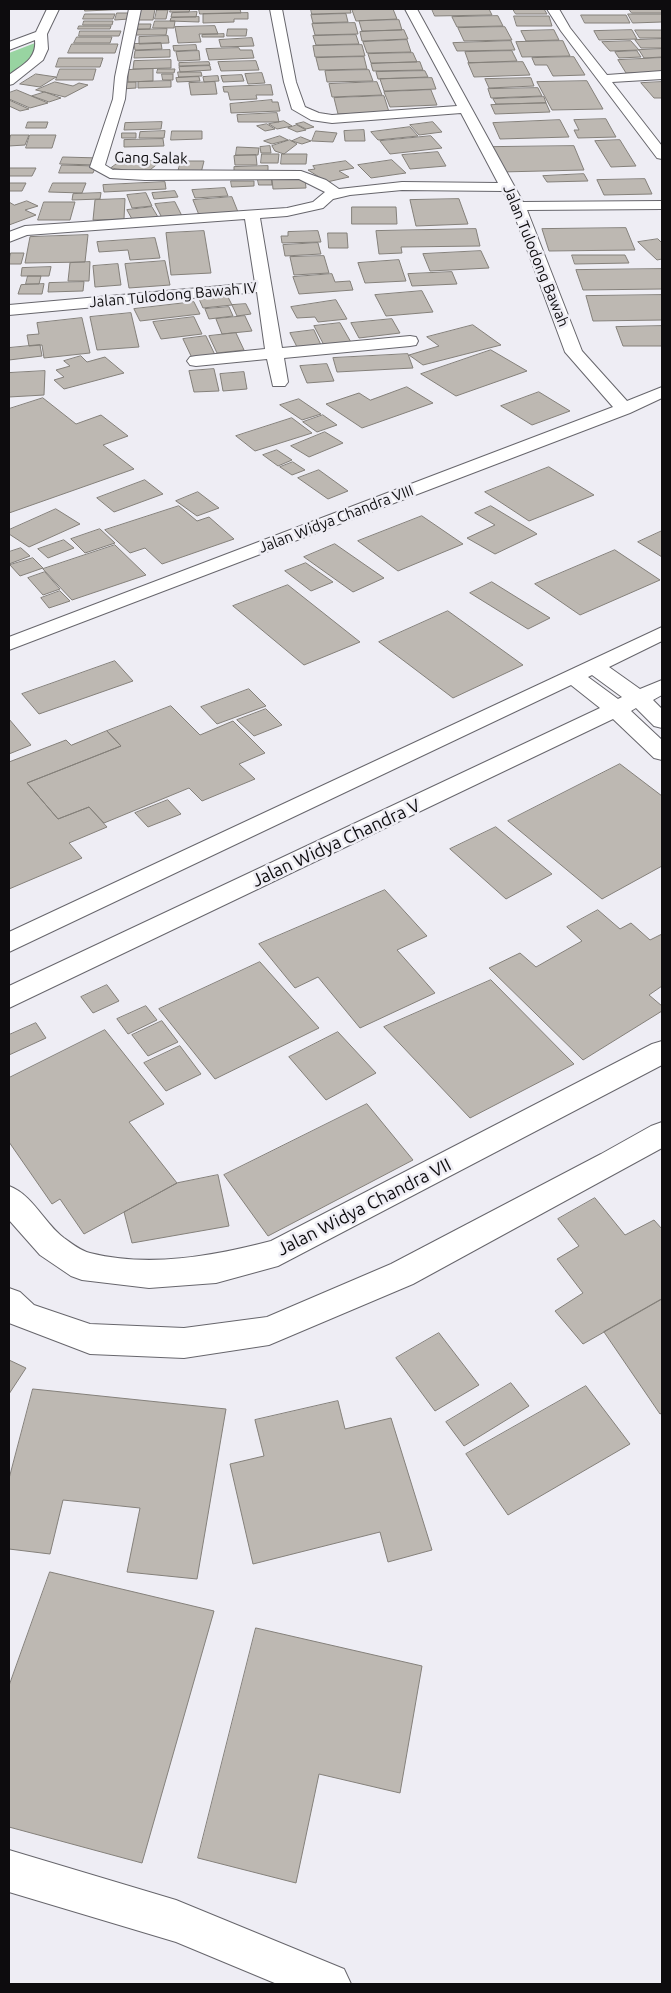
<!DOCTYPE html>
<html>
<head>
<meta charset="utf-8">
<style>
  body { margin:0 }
  #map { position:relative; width:671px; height:1993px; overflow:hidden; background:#eeedf4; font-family:Ubuntu,sans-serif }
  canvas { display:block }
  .frame { position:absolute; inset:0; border:10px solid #0d0c0e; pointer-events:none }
</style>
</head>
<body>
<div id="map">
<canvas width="671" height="1993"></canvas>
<div class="frame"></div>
</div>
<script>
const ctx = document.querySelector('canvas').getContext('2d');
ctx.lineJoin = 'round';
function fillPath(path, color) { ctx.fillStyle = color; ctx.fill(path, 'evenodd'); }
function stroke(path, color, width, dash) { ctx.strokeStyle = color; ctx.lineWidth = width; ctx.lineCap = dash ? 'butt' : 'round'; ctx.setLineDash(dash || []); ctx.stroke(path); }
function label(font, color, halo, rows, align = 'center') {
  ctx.font = font + ' Ubuntu,sans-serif'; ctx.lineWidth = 5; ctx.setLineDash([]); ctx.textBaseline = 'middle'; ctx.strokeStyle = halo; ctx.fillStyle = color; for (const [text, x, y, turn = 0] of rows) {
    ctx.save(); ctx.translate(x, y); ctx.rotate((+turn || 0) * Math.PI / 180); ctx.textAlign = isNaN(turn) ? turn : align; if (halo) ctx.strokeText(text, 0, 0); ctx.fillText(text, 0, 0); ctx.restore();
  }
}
const green = new Path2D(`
  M35,43L32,59L9,77V53Z`);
const building = new Path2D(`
  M85,9H132L85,11Z
  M137,9H155L153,20H135Z
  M171,9H190L189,12H170Z
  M199,9H240L241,13L200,14Z
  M311,9H350L351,13L312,14Z
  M393,9L397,19L356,21L352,10Z
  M432,9H489L492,15L435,16Z
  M513,9H544L547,14H516Z
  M629,9H661L662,13H632Z
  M157,10H168L166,19H155Z
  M197,12L196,17H171L172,13Z
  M117,13H131L129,19L115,20Z
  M248,13V19H234V22L203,23V14Z
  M85,14H115L113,19H83Z
  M346,14L348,22L313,23L311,15Z
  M628,14H662V22L633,23Z
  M581,15H626L630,23H585Z
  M498,16L503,26L457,27L452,17Z
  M514,16H549L552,26H517Z
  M199,17V22L170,21L171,18Z
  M399,20L402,30L362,31L359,21Z
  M84,21H113L112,25H83Z
  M155,21H175L174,28H153Z
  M355,23L358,34L315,35L312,24Z
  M137,24H151L150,29H136Z
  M79,26H111L110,29H78Z
  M215,26L218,34H199L201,42L178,43L175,27Z
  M505,27L512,40L464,41L458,28Z
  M167,29L166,35H135L136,30Z
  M228,29H247L246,36H227Z
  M404,30L408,39L362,41L360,32Z
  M554,30L559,40L526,41L521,31Z
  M632,30L637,39L599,40L594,31Z
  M635,30H662V38H640Z
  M80,31H121L119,36H79Z
  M224,34V37H202V35Z
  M356,35L359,44L316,45L313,36Z
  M168,36L169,43L139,44V37Z
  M77,37H112L110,43H74Z
  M252,38L254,46L221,47L219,40Z
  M662,39V48H641L635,40Z
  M407,40L411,52L367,53L363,42Z
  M511,41L515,50L457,51L453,43Z
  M563,41L570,56L522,57L516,42Z
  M631,41L639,50L610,51L602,42Z
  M161,43L162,49L135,50L134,44Z
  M72,44H118L115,53H68Z
  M196,45L197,50L174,51L173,46Z
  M362,45L365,56L315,57L313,46Z
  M239,48L240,50H252L254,58L209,60L206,49Z
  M662,49V57L644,58L639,50Z
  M170,50V57L134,58L135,51Z
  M199,51L200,60L178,61L176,52Z
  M512,51L517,61L469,63L465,52Z
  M637,51L641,57L619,58L615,52Z
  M413,53L417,62L371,63L368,54Z
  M364,57L367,69L319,70L316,58Z
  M574,57L585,75L553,76L547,65H535L532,58Z
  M59,58H103L100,67H56Z
  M662,58V72L626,73L618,60Z
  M171,60V68L133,69L134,61Z
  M256,61L259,70L221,71L218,62Z
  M209,62L210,65L179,66V63Z
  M420,62L423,70L373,71L371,64Z
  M523,62L530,75L474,77L468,63Z
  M210,66L211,70L180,72L179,67Z
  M60,69H96L93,80H56Z
  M153,69V81L128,82V70Z
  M158,69H175L174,73H157Z
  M369,70L373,81L327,82L325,71Z
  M425,71L428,77L378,79L376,72Z
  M178,72H201L202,76L179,77Z
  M262,73L265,83L248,84L245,74Z
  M36,74L56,77L40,87L20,84Z
  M162,74H173V80H163Z
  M242,75L244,81L223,82L221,76Z
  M218,76L219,81L204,82L203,77Z
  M199,77L200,81L177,82L176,78Z
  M432,78L436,89L384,91L380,79Z
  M531,78L534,86L489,88L485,79Z
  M171,81V87L138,88V82Z
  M587,81L603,109L552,110L537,82Z
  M55,82L73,86L79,83L88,85L65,97L36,90Z
  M121,82H136V88L121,89Z
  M215,82L217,94L191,95L189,83Z
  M377,82L382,95L332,97L329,84Z
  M662,82V98H654L641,83Z
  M271,85L273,95H256L257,99L230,100L228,92H224L223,87Z
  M538,88L542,96L491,98L488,89Z
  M17,90L48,103L30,108L9,99V93Z
  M431,90L437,105L390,107L384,92Z
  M45,92L61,98L49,102L32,96Z
  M384,96L389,112L338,114L334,98Z
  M544,97L546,103L496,104L493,99Z
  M9,100L29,109L20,111L9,106Z
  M272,100V102H278L280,111L231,113L230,104Z
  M546,103L550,112L495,114L491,105Z
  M277,113L279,122H238L237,115Z
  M606,119L616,137L578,138L574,130H579L574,120Z
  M560,120L569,137L500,139L493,123Z
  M284,121L292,126L277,129L269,124Z
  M28,122H48L46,128H26Z
  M162,122L161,129L124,130L125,123Z
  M304,122L314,127L306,129L296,124Z
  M433,122L442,132L419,135L410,125Z
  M267,124L275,129L265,131L257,126Z
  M297,125L306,130L297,132L288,128Z
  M410,127L418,136L378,140L371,132Z
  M364,130L365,141H345L344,131Z
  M165,131L164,138H139L140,132Z
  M172,131H202V139L171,140Z
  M316,131L337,133L333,142L312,141Z
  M122,133H136V138H122Z
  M11,135H29L25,145L9,146Z
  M30,135H56L52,148H26Z
  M280,136L288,140L272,144L264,141Z
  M431,136L442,148L390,154L380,141Z
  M301,137L311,141L302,144L292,141Z
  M163,139L164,146L124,147V140Z
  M290,140L297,144L284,154L275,151L272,146Z
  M620,140L636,166L611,167L595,141Z
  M270,146L271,153H261L260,147Z
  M574,146L584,170L501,172L493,147Z
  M237,147L259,148L258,155H236Z
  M438,152L446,166L410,169L402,155Z
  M262,154H279L278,163H261Z
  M282,154H307L306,164H281Z
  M256,155L257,165H235L234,156Z
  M63,157L100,158L97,165L60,164Z
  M126,157L160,162L146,173L111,168Z
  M392,160L406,173L371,178L358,165Z
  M181,161H204L201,173L178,172Z
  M346,161L354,168L339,171L349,177L327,182L308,170L315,169L313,166Z
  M62,165L96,166L93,173H59Z
  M268,166V173H234V167Z
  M9,168H36L32,176H9Z
  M584,174L588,181L547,182L543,176Z
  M257,175H271L272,185H259Z
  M305,178L306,188L273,189L272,179Z
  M645,179L652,194L604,195L597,180Z
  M231,181H254V186L232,187Z
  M165,182L166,189L104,192L103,185Z
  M9,183H26L22,191H9Z
  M53,183H86L82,193L49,192Z
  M225,188L228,196L195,198L192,190Z
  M175,191L178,197L154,199L152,193Z
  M101,193L100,199L72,200L73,194Z
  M146,193L152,206L132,208L127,195Z
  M232,197L238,212L199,215L193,200Z
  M125,199L124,219L93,220L95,200Z
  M459,199L468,224L416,226L410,200Z
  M27,201L38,206L25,210L36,215L9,225V202L14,205Z
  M44,202H75L70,220H38Z
  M175,202L182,216L162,218L155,204Z
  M152,207L158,217L133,221L127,210Z
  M352,207H396L397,224H352Z
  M626,228L635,250L549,251L542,229Z
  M476,229L480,246L401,247L402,253L379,254L376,231Z
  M204,231L211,273L171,275L166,233Z
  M318,231L321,242L282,243L281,236H288V232Z
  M328,233H347L348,248H329Z
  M88,235L85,262L25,263L30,237Z
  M155,238L160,258L130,260L128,250L99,252L97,242Z
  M658,239L662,243V259L657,260L638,242Z
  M318,243L321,254L285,256L283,245Z
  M481,251L489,268L430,271L423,254Z
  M11,253H24L21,264H9Z
  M572,255H625L629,263L575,264Z
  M324,256L329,273L294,275L290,257Z
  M399,260L406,281L365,283L358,263Z
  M165,261L170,285L129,288L125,264Z
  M90,262L89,281H68L70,263Z
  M118,264L121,285L95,287L93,266Z
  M51,267L49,276H21L22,268Z
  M662,269V289L583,290L576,270Z
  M452,272L457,284L412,286L408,274Z
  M332,274L335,282L350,281L353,290L299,294L293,277Z
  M28,276H41L39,284H26Z
  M84,282L83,291L48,292L49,283Z
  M44,284L42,294H18L21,285Z
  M422,291L433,312L386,316L375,295Z
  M227,295L232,305L203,308L199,299Z
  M662,295V320L593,321L586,296Z
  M336,300L347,319L318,322L315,317L297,318L291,307Z
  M194,302L200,314L140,321L134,309Z
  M246,304L251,314L237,316L232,305Z
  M229,307L233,316L209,319L205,309Z
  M131,313L139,347L97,350L90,317Z
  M245,316L252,331L222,334L216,319Z
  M194,317L202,334L161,339L153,322Z
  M82,318L90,353L44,358L42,345L29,346L27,335L39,334L37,323Z
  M392,319L400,333L359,338L351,323Z
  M340,323L352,344L325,347L314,326Z
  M473,325L501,345L423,365L409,355L439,346L427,337Z
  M662,326V346H623L616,327Z
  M314,330L321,345L297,347L290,333Z
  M236,333L244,350L217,353L209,336Z
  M206,336L215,355L192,358L183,339Z
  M40,345L42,356L9,360V348Z
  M491,350L527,371L456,396L421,374Z
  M408,354L413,368L337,372L333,358Z
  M81,356L87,362L105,357L124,373L64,389L54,380L64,377L56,370L70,366L64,361Z
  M327,364L334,381L307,383L300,366Z
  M214,369L219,391L194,392L189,371Z
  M45,371L44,395L9,397V373Z
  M244,372L247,389L223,391L220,374Z
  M407,387L433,403L362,428L326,404L359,393L370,400Z
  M539,392L570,411L532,425L501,406Z
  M43,398L76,424L101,415L128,436L103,445L134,469L9,513V409Z
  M299,399L321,414L302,420L280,405Z
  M323,415L337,425L317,432L303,422Z
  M292,418L312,433L255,451L236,436Z
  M325,432L343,443L309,457L291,446Z
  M277,450L292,460L278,466L263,455Z
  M293,462L305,470L292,475L280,467Z
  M549,467L594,495L529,521L485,492Z
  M319,470L348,491L328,499L298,478Z
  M145,480L163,494L114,512L97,498Z
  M198,492L219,508L197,516L176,501Z
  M179,506L197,521L209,517L234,539L162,564L145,548L130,553L105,530Z
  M491,506L534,532L537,534L495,554L467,538L495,525L475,513Z
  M56,509L80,524L29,547L9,534V530Z
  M422,516L463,544L398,571L358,541Z
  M100,529L115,543L85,553L71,539Z
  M662,531V557L638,542Z
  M64,540L74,548L48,558L38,549Z
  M335,544L384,578L353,592L304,557Z
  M115,545L146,575L72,600L43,569Z
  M21,548L30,556L9,564V552Z
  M615,550L660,580L580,615L535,584Z
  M33,558L43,568L20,576L10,565Z
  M306,563L333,582L311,591L285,571Z
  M45,572L60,589L43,595L28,578Z
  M492,582L550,618L528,629L470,593Z
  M288,585L360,642L304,665L233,606Z
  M60,591L70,601L49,608L41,598Z
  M448,611L523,665L453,698L379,642Z
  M115,661L133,681L39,714L22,694Z
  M249,689L266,706L217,724L201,707Z
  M171,706L200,735L233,721L265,753L239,764L255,779L202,801L189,788L104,823L89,807L58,819L27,783L121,746L107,731Z
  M266,709L282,725L254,736L237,720Z
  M9,719L31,745L9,754Z
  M107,731L121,746L27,783L58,819L89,807L107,827L69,843L82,858L9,889V762L66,740L71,745Z
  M620,764L662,796V866L602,899L508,821Z
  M168,800L181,814L148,827L135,813Z
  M496,827L552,874L506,899L450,849Z
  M385,890L427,936L397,950L435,993L360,1028L318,977L295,988L259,944Z
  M598,910L620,929L631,923L650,940L662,934V986L649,995L662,1006V1011L583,1060L489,968L520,953L536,967L582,941L567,927Z
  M260,962L319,1028L215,1079L159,1009Z
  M491,980L574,1064L470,1118L384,1027Z
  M107,985L119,1001L93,1013L81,997Z
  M146,1006L157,1020L128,1034L117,1019Z
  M162,1021L178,1042L148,1056L132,1035Z
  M36,1023L46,1038L9,1055V1035Z
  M105,1030L164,1104L129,1122L177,1183L84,1234L60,1199L52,1204L9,1142V1078Z
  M338,1032L376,1073L326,1100L289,1057Z
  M180,1046L201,1074L166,1091L144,1063Z
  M367,1104L413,1160L268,1236L224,1175Z
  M218,1175L229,1226L132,1243L124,1212L177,1183Z
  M595,1198L625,1235L654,1220L662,1229V1299L583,1344L555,1311L583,1293L557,1259L579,1246L558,1219Z
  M662,1299V1413L660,1414L604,1332Z
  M439,1333L479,1385L435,1411L396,1358Z
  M9,1360L26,1368L9,1394Z
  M511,1383L529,1406L464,1446L446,1422Z
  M586,1386L630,1444L508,1515L466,1454Z
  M33,1389L226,1409L197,1579L127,1572L140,1508L63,1500L50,1554L9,1549V1479Z
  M338,1401L345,1429L391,1418L432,1550L388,1562L380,1532L253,1564L230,1464L264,1456L255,1420Z
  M50,1572L214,1611L142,1863L9,1827V1686Z
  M256,1628L422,1666L400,1793L319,1774L296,1883L198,1858Z`);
const minor = new Path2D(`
  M47,9H59L47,34L48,49L43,60L13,84L9,85V75C22,65 37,59 35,40L9,50V42L36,32Z
  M129,9H141L127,77L125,99L105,165L113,170L301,171L326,180L339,189L402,182L498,183L461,113L332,123L311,120L292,109L284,82L270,9H282L296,82L305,107L319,113L332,115L457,106L405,9H417L523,202L662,201V209L527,210L582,351L627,401L662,387V398L630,413L9,650V637L613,407L565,352L511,206L503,191L402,190L350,195L333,199L323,208L287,216L260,218L282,348L410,336L416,337L418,341L416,345L410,346L284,358L288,382L285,386H273L267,359L196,366L190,365L187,361L190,357L196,356L265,349L257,292L9,315V305L255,283L245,219L27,235L9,242V232L25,226L287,208L313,202L325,192L299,179L145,180L110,178L90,167L113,99L115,77Z
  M547,9H559L570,28L607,75L662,71V79L612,82L662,146V159L657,158L561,31Z
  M662,627V641L609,667L640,689L662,680V695L653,700L662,709V728L654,726L636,708L631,711L662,740V760L654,758L613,719L9,1008V986L600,708L571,685L9,952V932ZM592,675L622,697L618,699L588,677Z
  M662,1041V1065L278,1266L216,1283L149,1288L82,1280L71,1276L40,1255L9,1220V1186C33,1195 44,1223 64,1238C71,1243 81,1251 90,1253C150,1268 213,1256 271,1241L652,1044Z
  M662,1122V1148L413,1284L269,1345L184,1358L90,1354L9,1323V1288L20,1292L34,1305L90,1324L184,1328L267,1317L391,1264L601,1154L651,1126Z
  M9,1850L176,1900L344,1969L351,1984H277L176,1942L9,1892Z`);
const farStreetnames = [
  ["Gang Salak",151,158,1],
  ["Jalan Tulodong Bawah",536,256,68],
  ["Jalan Tulodong Bawah IV",173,295,-5],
  ["Jalan Widya Chandra VIII",336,519,-21]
];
const streetNames = [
  ["Jalan Widya Chandra V",336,843,-25],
  ["Jalan Widya Chandra VII",364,1207,-27]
];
fillPath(green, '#98d4a1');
fillPath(building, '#bdb8b2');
stroke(building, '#84807a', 1);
stroke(minor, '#67666c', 2);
fillPath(minor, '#fff');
label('15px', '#0d0c0e', '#eeedf4', farStreetnames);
label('18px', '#0d0c0e', '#eeedf4', streetNames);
</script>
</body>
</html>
